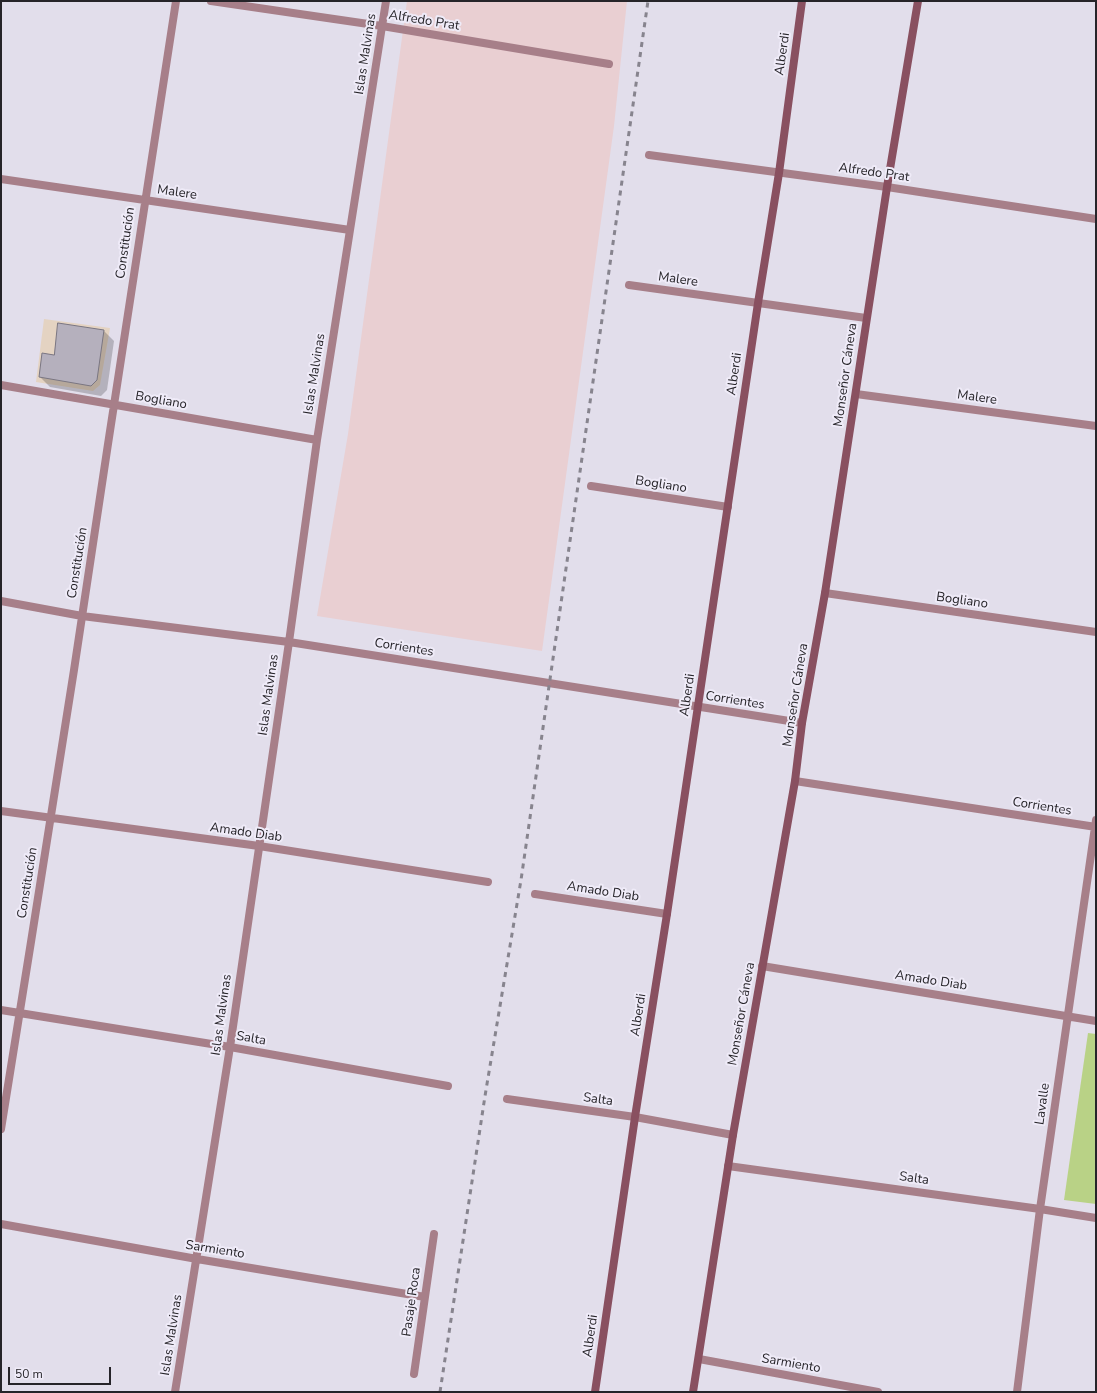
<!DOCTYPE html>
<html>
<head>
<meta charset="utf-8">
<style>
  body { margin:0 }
  #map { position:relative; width:1097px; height:1393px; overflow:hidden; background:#e2deeb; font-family:"Nunito Sans",sans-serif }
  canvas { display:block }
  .frame { position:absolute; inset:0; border:2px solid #262429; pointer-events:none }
  .scale { position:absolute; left:8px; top:1367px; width:103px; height:18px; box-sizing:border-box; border:2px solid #262429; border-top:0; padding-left:5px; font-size:12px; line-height:14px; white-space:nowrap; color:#262429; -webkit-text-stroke:3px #efebf8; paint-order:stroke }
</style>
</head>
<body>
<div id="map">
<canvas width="1097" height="1393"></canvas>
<div class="frame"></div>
<div class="scale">50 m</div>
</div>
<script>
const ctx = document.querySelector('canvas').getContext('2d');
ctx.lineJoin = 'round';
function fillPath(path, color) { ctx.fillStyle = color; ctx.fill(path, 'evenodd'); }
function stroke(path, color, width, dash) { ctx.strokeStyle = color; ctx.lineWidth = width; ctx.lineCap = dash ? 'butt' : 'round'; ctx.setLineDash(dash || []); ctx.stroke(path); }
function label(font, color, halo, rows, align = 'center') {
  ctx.font = font + ' "Nunito Sans",sans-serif'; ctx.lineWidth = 4; ctx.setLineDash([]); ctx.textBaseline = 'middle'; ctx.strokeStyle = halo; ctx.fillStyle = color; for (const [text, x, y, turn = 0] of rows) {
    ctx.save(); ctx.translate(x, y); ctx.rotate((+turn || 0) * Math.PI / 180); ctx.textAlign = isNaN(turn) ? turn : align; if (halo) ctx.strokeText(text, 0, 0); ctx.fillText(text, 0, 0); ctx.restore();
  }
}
const industrial = new Path2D(`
  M407,1H627L614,126L542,651L317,616L348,434Z`);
const education = new Path2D(`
  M44,319L110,328L100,385L93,391L36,382Z`);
const green = new Path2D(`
  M1088,1033L1096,1034V1204L1064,1200Z`);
const shadow = new Path2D(`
  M104,331L114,341L107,390L101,396L50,387L40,377L55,356Z`);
const building = new Path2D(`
  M58,323L104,330L97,380L91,386L39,377L42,353L54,355Z`);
const street = new Path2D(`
  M211,1L382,26L609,64
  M649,155L887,187L1096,219
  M1,179L350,230
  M629,285L866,318
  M1,385L317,440
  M856,394L1096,426
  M591,486L728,507
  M825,593L1096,632
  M1,601L82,616L289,642L802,723
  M795,781L1096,827
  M1,811L259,846L488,882
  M535,894L667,914
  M762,966L1096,1021
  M1,1010L230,1047L448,1086
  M507,1099L635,1117L733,1135
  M1,1129C25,976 51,823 74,670C108,447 140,224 176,1
  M728,1166L1040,1209L1096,1218
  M1,1224L197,1259L425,1297
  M699,1359L878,1392
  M414,1374L434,1234
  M175,1392L230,1047L289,642L317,440L386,1
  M1017,1392L1040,1209L1096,820`);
const secondary = new Path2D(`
  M595,1392L635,1117L667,914L758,303L779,173L802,1
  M693,1392L733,1135L795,781L802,723L825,593L887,187L918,1`);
const rail = new Path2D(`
  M440,1392L485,1096L521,880L648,1`);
const streetNames = [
  ["Alfredo Prat",424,21,9],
  ["Islas Malvinas",366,54,-81],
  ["Alberdi",783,54,-82],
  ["Alfredo Prat",874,173,8],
  ["Malere",177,193,8],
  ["Constitución",126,243,-82],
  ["Malere",678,280,8],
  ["Islas Malvinas",315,374,-81],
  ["Alberdi",735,374,-82],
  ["Monseñor Cáneva",846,375,-82],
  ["Malere",977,398,8],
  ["Bogliano",161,401,10],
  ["Bogliano",661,485,9],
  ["Constitución",78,563,-81],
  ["Bogliano",962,601,8],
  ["Corrientes",404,648,9],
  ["Islas Malvinas",269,695,-82],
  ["Alberdi",688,695,-82],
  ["Monseñor Cáneva",796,695,-81],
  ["Corrientes",735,701,9],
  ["Corrientes",1042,807,9],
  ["Amado Diab",246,833,8],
  ["Constitución",28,883,-81],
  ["Amado Diab",603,892,9],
  ["Amado Diab",931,981,9],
  ["Monseñor Cáneva",742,1014,-80],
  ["Islas Malvinas",222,1015,-82],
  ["Alberdi",639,1015,-81],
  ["Salta",251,1039,10],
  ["Salta",598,1100,8],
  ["Lavalle",1043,1104,-82],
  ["Salta",914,1179,8],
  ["Sarmiento",215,1250,9],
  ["Pasaje Roca",412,1302,-82],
  ["Islas Malvinas",172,1335,-81],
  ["Alberdi",591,1336,-82],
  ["Sarmiento",791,1364,10]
];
fillPath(industrial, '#e9cfd2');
fillPath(education, '#e4d3c2');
fillPath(green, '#b9d286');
fillPath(shadow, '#0003');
fillPath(building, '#b5b0bd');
stroke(building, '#7a7682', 1);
stroke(street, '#a77f89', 8);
stroke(secondary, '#895060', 8);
stroke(rail, '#87848e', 3, [5, 5]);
label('13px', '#262429', '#efebf8', streetNames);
</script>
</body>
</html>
